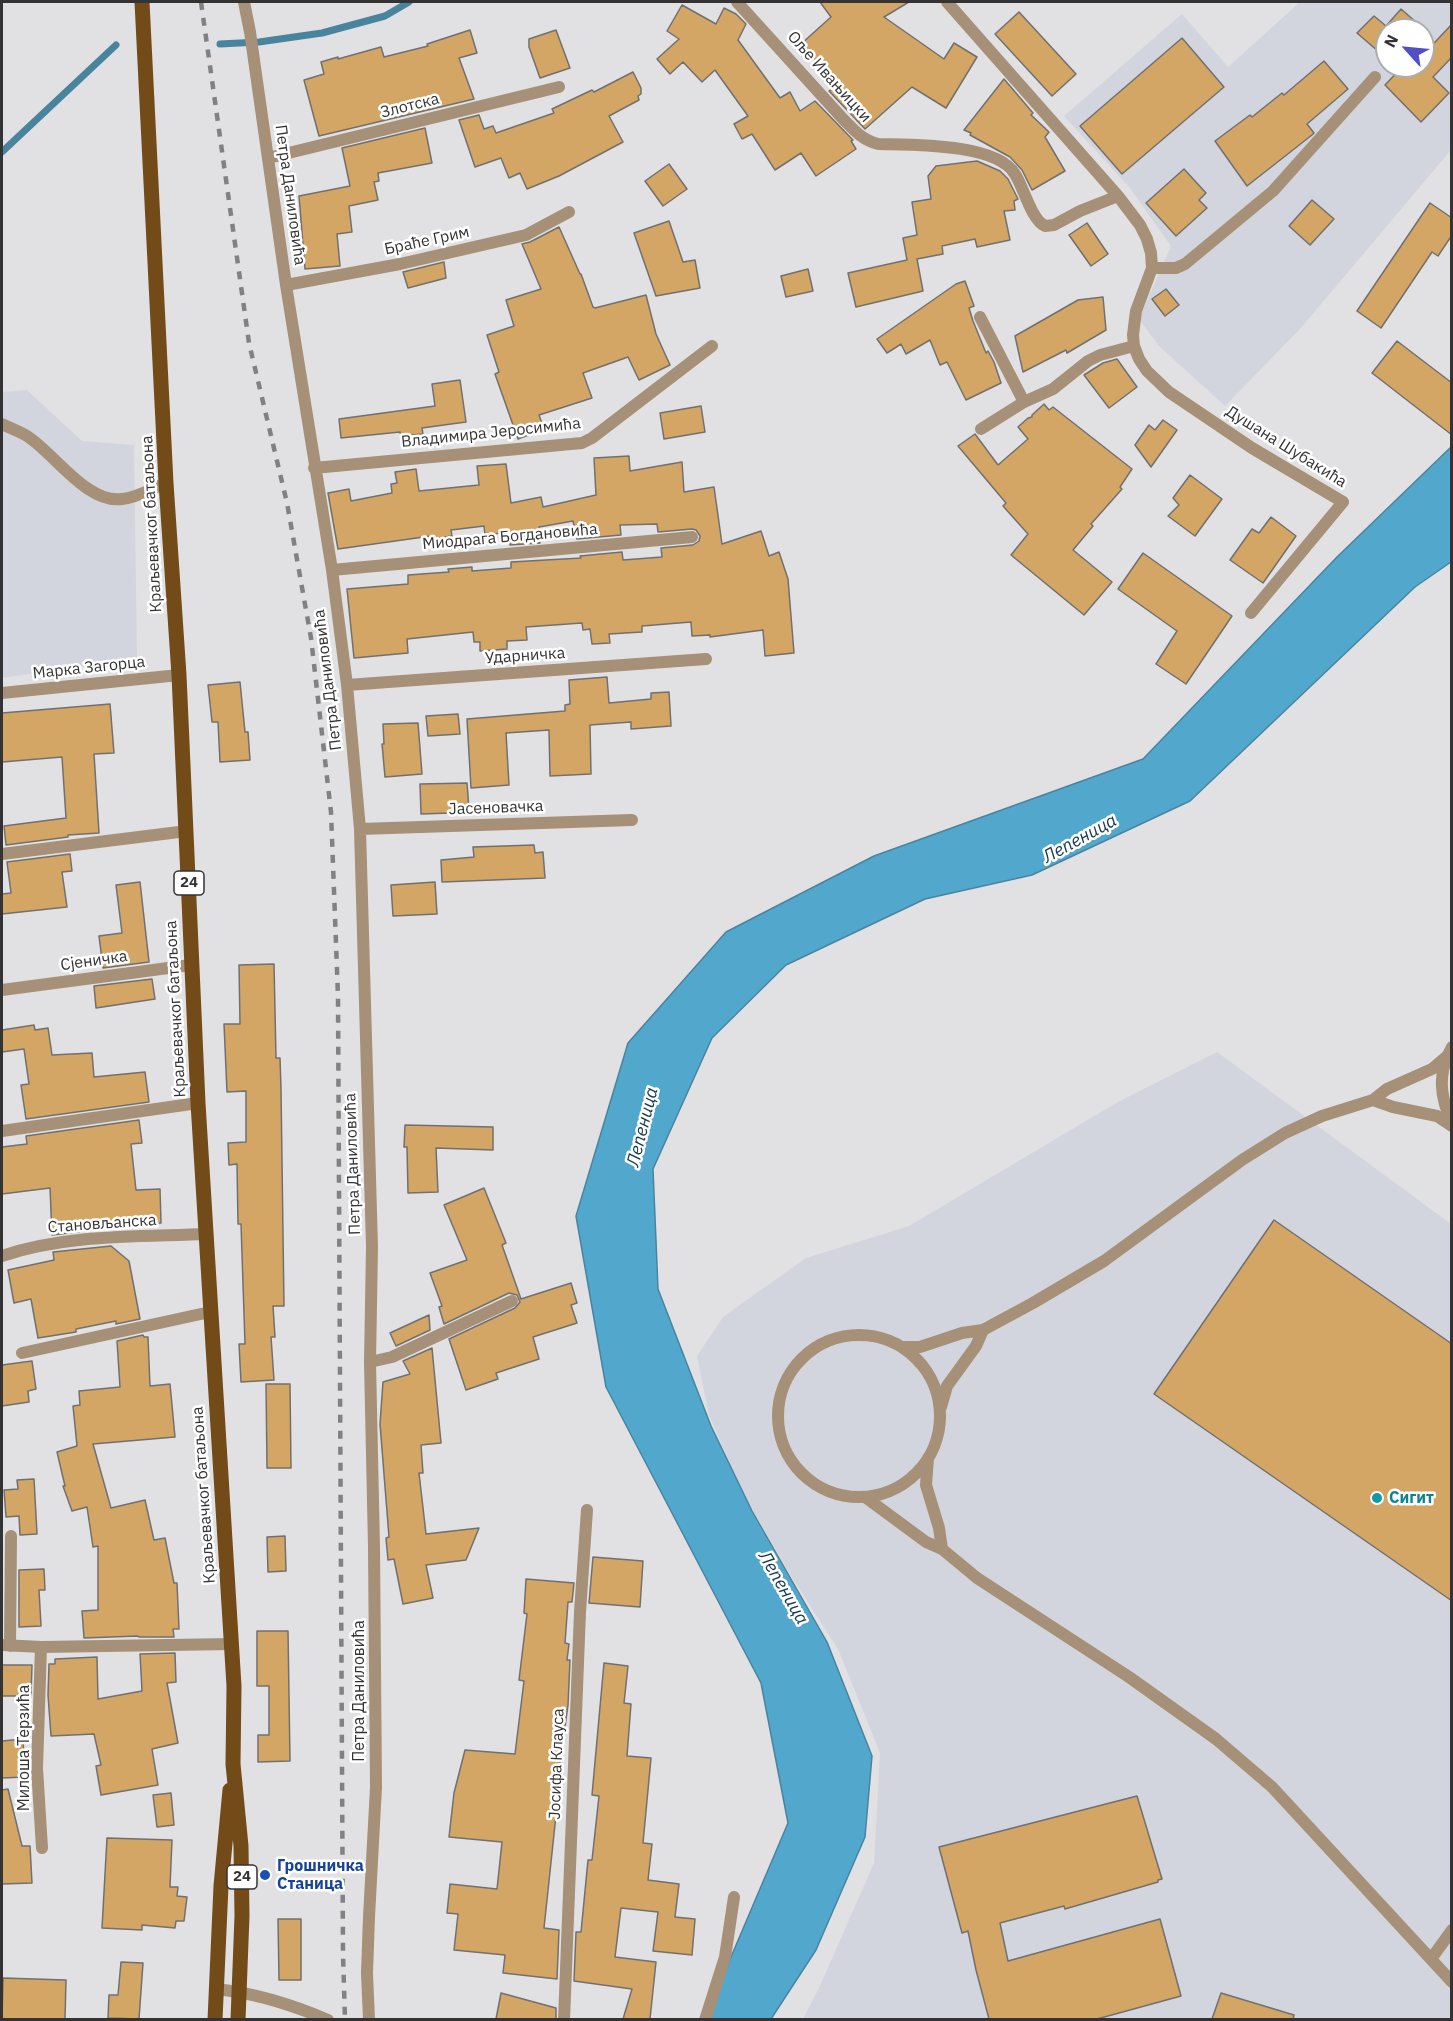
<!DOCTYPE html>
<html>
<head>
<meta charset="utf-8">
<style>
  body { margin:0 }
  #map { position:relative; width:1453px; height:2021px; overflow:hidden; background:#e1e1e3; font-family:"IBM Plex Sans",sans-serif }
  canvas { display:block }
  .frame { position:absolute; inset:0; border:3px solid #333334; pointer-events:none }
  .north { position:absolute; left:1375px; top:18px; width:60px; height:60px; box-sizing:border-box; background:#fff; border:2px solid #adadae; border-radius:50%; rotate:297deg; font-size:16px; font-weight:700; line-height:24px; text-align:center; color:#333334 }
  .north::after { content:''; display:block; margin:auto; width:21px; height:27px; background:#504fc5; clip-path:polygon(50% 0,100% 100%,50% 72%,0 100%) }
</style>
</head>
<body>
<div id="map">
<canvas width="1453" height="2021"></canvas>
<div class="frame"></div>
<div class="north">N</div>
</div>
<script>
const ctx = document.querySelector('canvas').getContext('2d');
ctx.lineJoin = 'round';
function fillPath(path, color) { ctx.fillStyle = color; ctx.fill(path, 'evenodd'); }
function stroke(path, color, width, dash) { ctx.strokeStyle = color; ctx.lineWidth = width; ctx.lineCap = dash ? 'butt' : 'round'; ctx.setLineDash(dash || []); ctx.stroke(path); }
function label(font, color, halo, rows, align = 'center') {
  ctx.font = font + ' "IBM Plex Sans",sans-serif'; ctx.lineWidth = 5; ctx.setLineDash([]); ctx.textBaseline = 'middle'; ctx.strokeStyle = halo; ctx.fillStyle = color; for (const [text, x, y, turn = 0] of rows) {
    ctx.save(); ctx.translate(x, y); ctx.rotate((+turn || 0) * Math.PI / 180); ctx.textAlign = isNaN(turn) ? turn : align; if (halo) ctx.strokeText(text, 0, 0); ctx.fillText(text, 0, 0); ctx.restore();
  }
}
const built = new Path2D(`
  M1300,2H1448L1451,5V150L1300,329L1225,406L1159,346L1139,319L1171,246L1130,188L1064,116L1182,14L1228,67ZM1387,30H1423V66H1387Z
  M27,390L82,441L134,445L137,658L2,678V392Z
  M1217,1052L1451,1224V2019H803L819,1988L874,1863L880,1753L838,1649L786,1568L744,1496L709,1415L697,1356L723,1317L806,1258L909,1226L1118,1102Z`);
const water = new Path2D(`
  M1451,447V562L1415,587L1190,801L1032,875L925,899L786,965L712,1038L653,1169L658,1289L711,1426L752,1511L827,1642L872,1756L865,1837L816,1950L771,2019H708L728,1964L788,1823L761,1683L606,1387L576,1216L628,1043L726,932L874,856L1143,759L1337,557Z`);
const stream = new Path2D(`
  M220,44L259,42L322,33L385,16L409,2
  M2,152L116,45`);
const building = new Path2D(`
  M820,2H909L884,17L944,59L954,43L977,57L946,108L912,87L865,129L829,91L838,85L801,44L831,17Z
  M682,5L716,24L724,8L736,14L746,24L738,40L780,98L790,92L800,111L815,101L853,140L851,141L856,149L816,176L801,153L775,170L752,134L742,139L734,124L748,116L715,70L702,82L683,62L670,74L657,59L679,39L667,31Z
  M1401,9L1425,30H1387V59L1357,33L1374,16L1386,26Z
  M1019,12L1076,74L1052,96L995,34Z
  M1452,24V57L1433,77L1449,93L1421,122L1385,85L1403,66H1423V55Z
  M470,30L477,53L459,58L474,99L319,136L304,80L324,74L321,62L338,57V59L381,47L384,57L428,46L427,44Z
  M556,30L570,68L540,78L529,47V39Z
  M1182,38L1224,87L1122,174L1080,126Z
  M1324,61L1348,89L1307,124L1314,133L1312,135L1247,186L1215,141L1250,115L1252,117L1282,93L1284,95Z
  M633,72L641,88V94L638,96L639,100L609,116L623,142L559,176L527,189L520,173L509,178L501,158L475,167L459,120L479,115L484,129L493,126L496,133L554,113L552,109L592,90L594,92Z
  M1004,79L1033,113L1031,115L1049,132L1045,137L1065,171L1032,190L1022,170L1010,157L970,135L971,133L964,130Z
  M425,128L432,163L378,173L379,181L374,182L378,200L349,206L352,232L337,234L340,266L305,269L299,196L350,186L342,148Z
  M977,161L1000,171L1008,179L1018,199L1014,201L1015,210L1004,211L1010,240L977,247L975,239L942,246L943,254L917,259L923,291L856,307L848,273L907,260L903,238L917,235L912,202L931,199L928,176L936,166Z
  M669,164L687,189L663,206L645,181Z
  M1184,169L1206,193L1199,200L1207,208L1176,236L1146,203Z
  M1312,200L1334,219L1310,245L1289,226Z
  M1430,203L1452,218V235L1438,256L1432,252L1381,328L1357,311Z
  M669,221L683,262L695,260L700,288L656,296L634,233Z
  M1087,223L1108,254L1091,266L1069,235Z
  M559,227L580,274H581L593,307L595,308L646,295L656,334L670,365L639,380L628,357L583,373L592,398L539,415L544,429L518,439L495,374L499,372L487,335L514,326L506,300L541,289L522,244L530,242Z
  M444,262L446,278L408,288L403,272Z
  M808,269L813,291L786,297L781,276Z
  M965,281L974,306L969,308L973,321L986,353L988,351L994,362L1001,383L966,400L947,362L940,365L930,340L906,354L901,344L887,353L877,339L956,284Z
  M1166,289L1179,305L1165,316L1152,299Z
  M1103,297L1106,330L1067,353L1066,350L1023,372L1015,336L1078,300Z
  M1397,341L1452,383V435L1372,373Z
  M1117,359L1137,387L1109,408L1084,375L1103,363Z
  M460,380L466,422L422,428L423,434L401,436L400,432L341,438L339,419L435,406L432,384Z
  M1044,404L1049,410L1053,407L1132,469L1120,487L1122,489L1091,524L1093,526L1073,550L1112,582L1084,615L1011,555L1028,534L1003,506L1006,503L958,446L975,434L998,465L1028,439L1018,427L1028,418L1032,417V415Z
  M701,406L705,432L664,439L660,413Z
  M1163,420L1177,430L1151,467L1135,445L1149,425L1155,430Z
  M629,456L630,471L682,462L684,492L714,487L722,544L761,531L769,556L779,552L788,579L794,653L765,656L763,630L710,637V635L692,636L691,622L642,626V632L609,634L610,643L592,644L590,629L583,630L582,623L526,627L527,640L507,641V649L480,651V642H474L473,632L407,639L408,653L354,658L347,589L408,584V575L449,572L448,569L472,567V571L511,568V562L581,558L580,556L622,552L623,560L662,557L661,548L693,545L699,541L700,536L696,530L692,529L658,532L657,524L620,525L621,535L577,539L573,521L539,527L540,543L510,545V532L485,535L484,526L451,530L452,536L431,539V536L338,549L328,493L349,489L351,501L392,493L391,484L397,483L395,472L416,469L419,491L479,485L477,466L506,464L511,503L541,497L543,507L596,495L594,458Z
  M1190,475L1222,499L1195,536L1168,516L1179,505L1173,498Z
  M1271,517L1296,536L1263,583L1230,560L1252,529L1259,533Z
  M1143,553L1232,616L1186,684L1156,664L1177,631L1118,589Z
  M607,677L609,703L651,699V693L669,692L671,726L631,729V722L590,725L591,774L550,776L549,730L506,733L509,785L471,788L467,719L565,711V705L570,704L569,680Z
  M240,682L245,732H248L250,760L220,762L218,722H212L208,685Z
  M110,704L114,753L94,754L99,833L68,835V837L6,845L4,826L66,818L62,757L2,762V713Z
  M458,714L460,734L428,736L426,716Z
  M418,723L422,774L385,777L382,744H384L383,724Z
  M467,783L469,809L451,810V813L421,814L420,784Z
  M534,845L535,853L543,852L545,878L442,882L441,860L474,857L473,847Z
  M70,854L72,871L62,872L67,907L2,914V894L11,893L7,862Z
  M140,882L149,962L103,968L99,936L122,933L116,885Z
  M435,882L437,914L393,916L391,885Z
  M274,964L276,1058H280L281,1089L284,1306H273L275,1337H271L274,1380L241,1382L239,1344H245L241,1224H238L237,1164L229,1165L228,1143L246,1142V1091L227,1092L224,1024H240L239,965Z
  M152,979L155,999L96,1008L94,986Z
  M34,1025L35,1030L48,1028L52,1055L92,1053L94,1077L145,1072L149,1102L26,1119L21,1085L29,1084L24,1049L2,1052V1030Z
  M139,1120L142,1143L131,1144L136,1190L160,1189L161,1223L89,1226L93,1230L52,1235L50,1188L2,1194V1147L27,1144L26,1136Z
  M405,1125L493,1127V1150L436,1148L438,1192L408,1193L407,1147H404Z
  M484,1188L506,1243L502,1245L521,1299L571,1283L577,1303L571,1305L577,1323L533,1337L539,1359L496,1373L498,1379L466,1390L449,1339L515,1308L520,1302L517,1295L509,1293L444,1324L439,1307L442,1306L430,1273L467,1260L444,1205Z
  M1274,1220L1452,1344V1601L1154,1394Z
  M111,1246L129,1261L140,1319L116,1324V1321L76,1329V1332L38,1338L31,1299L14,1303L8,1270L54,1260L53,1252Z
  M429,1315L430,1330L396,1346L390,1333Z
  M143,1335L144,1337H148L150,1386L170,1384L175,1437L93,1444L111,1508L145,1500L154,1540L165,1538L174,1583H177L179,1629H173L174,1637H139L138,1636L84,1638L82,1611L98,1610V1546L93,1547L87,1507L72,1511L63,1486H65L57,1452L77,1446L73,1406L80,1405L79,1391L120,1387L117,1341Z
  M432,1348L441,1443L421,1445L423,1473H419L426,1534L479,1528L466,1560L426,1565L433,1598L403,1604L394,1559L388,1560L386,1538L389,1537L380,1424L383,1382L410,1374L403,1361Z
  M32,1361L36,1389L28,1391L29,1402L2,1406V1365Z
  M266,1384H290L291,1468H267Z
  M34,1479L37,1534L20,1535L19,1516L6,1517L4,1490L18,1489L17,1480Z
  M285,1536L286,1571L268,1572L267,1537Z
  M593,1557L643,1561L640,1607L589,1603Z
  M44,1569L45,1590H39L41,1626L19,1627V1570Z
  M526,1579L574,1583L572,1602H568L565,1643L569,1644L567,1660H570L568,1705L554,1806H557L544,1928L559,1930L557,1979L503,1973L505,1955L454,1950L458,1914L447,1913L450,1884L497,1889L502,1842L449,1837L454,1793L465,1750L515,1754L524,1681L519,1680L527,1614L524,1613Z
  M257,1631H288L290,1761L258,1762V1735H269V1686H257Z
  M175,1653L176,1682L167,1683L178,1743L152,1749L158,1785L101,1795L96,1766L101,1765L94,1734L51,1736L48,1695L49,1664H55V1659L97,1657L98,1699L142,1691L140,1654Z
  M604,1663L628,1666L624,1703L631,1704L627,1756L651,1758L643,1843L652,1844L648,1880L679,1884L675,1917L695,1919L692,1955L653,1951L658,1912L621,1908L615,1957L656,1962L650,2019H623L632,1989L574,1981L576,1932H581L588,1860H592L599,1796L592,1795Z
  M2,1665H32L31,1696H2Z
  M23,1739L25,1777L2,1778V1741Z
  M8,1789L22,1846H30L32,1883L2,1884V1790Z
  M171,1793L174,1825L157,1827L153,1795Z
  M1137,1796L1162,1879L1158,1880V1882L1065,1909L1064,1906L1000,1923L1008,1961L1160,1919L1181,1996L1097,2019H989L976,1970L968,1931L962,1933L939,1847Z
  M107,1838L172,1840L170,1887H178L177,1896L187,1897L184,1921H176L175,1928L142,1925V1930L102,1928Z
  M278,1919H301V1980H279Z
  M121,1962L143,1963L139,2019L108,2018L109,1995H118Z
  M3,1978L66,1980L65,2019H2Z
  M501,1993L556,2008V2019H496Z
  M1221,1993L1294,2015L1293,2019H1212Z`);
const service = new Path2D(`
  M2,424C10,428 19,431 27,436C54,453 87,504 122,499C137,498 153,488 166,483
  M1452,1047C1437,1073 1440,1097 1452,1123
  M1373,1100L1393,1107L1437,1116L1452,1126
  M778 1416a81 81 0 1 1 162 0a81 81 0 1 1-162 0Z
  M902,1347H920L962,1333L983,1330L1033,1303L1104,1261L1242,1160L1285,1133L1322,1116L1373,1100L1387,1089L1432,1069L1446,1057
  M22,1353L210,1312
  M370,1362L392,1357L512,1301
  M941,1407L947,1386L976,1346L983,1330
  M928,1458L926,1485L939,1528L942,1549
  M865,1497L926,1542L942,1549L977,1578L1129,1677L1216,1739L1272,1787L1452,1982
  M1431,1959L1452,1930`);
const minor = new Path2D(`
  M244,2L250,32L286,285L332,570L347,685L360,829L372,1247L370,1362L374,1547L376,1787L369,1917L367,1973L369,2020
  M737,2L843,119C854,130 862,140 878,144C912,145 996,143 1015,174C1024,188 1031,219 1045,226L1054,225L1080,211L1118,196
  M947,2L1118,196L1140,225L1147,239L1151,253L1152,268L1136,311L1133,335L1134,346L1139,359L1147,371L1169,392L1252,448L1343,502L1251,613
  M268,158L559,87
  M1152,268H1176L1185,264L1273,191L1375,77
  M286,285L400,264L526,235L569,212
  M980,317L1024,402
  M981,429L1024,402L1053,389L1088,361L1100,355L1134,346
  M314,468L582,443L592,438L712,346
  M332,570L692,537
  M347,685L706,659
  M2,693L179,675
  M360,829L632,820
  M2,854L187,831
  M2,990L191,965
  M2,1131L198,1103
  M2,1256C67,1234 139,1237 207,1234
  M2,1645L41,1647L232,1644
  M10,1646L11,1536
  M41,1647L37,1768L42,1848
  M564,2020L580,1612L587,1510
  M705,2020L725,1957L734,1897`);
const tertiary = new Path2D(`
  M216,1989C255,1993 293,2005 328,2020`);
const primary = new Path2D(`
  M142,2L166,483L179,675L198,1103L234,1686L233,1764L241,1846L242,1916L238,2020
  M215,2020L221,1886L230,1790`);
const rail = new Path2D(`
  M201,2L249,343L287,503L311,638L331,812L338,996L343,1954L345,2020`);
const markers = [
  [1377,1498,6,"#0f9aa8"],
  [265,1875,6,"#1a4fb4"]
];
const shields = [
  [189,883,30],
  [242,1877,30]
];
const shieldNames = [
  ["24",189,883],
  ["24",242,1877]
];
const streetNames = [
  ["Оље Ивањицки",829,77,48],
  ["Злотска",410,106,-14],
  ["Петра Даниловића",290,195,82],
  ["Браће Грим",427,241,-12],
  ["Владимира Јеросимића",491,433,-6],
  ["Душана Шубакића",1286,447,32],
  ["Краљевачког батаљона",152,524,-93],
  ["Миодрага Богдановића",510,537,-5],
  ["Ударничка",525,656,-4],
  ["Марка Загорца",89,668,-6],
  ["Петра Даниловића",328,680,-97],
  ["Јасеновачка",496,808,-2],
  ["Сјеничка",94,961,-8],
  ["Краљевачког батаљона",176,1009,-93],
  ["Петра Даниловића",353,1164,-92],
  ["Становљанска",102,1224,-4],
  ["Краљевачког батаљона",204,1495,-94],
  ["Петра Даниловића",359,1691,-90],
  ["Милоша Терзића",24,1748,-90],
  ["Јосифа Клауса",557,1764,-88]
];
const cultureNames = [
  ["Сигит",1389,1498]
];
const transitNames = [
  ["Грошничка",277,1866],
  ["Станица",277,1884]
];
const waterNames = [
  ["Лепеница",1080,839,-29],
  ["Лепеница",643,1127,-76],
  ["Лепеница",783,1588,60]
];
fillPath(built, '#d2d5dd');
fillPath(water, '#52a7cd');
stroke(water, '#49849f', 1.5);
stroke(stream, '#49849f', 7);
fillPath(building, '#d3a665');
stroke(building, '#71706f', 1.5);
stroke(service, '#a69077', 12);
stroke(minor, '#a69077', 12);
stroke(tertiary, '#a69077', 12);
stroke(primary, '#724b18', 15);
stroke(rail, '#818182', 4.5, [8, 8]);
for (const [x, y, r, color] of markers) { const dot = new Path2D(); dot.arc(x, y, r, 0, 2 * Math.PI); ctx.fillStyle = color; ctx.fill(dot); stroke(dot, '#fff', 2); }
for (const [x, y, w] of shields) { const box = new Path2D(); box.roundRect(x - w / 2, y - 12, w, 24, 4.5); ctx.fillStyle = '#fff'; ctx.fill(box); stroke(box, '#333334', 1.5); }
label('bold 15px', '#333334', null, shieldNames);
label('16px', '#333334', '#fff', streetNames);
label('bold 16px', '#0d838f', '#fff', cultureNames, 'left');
label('bold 16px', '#164399', '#fff', transitNames, 'left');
label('italic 18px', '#153b4c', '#fff', waterNames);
</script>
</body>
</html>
